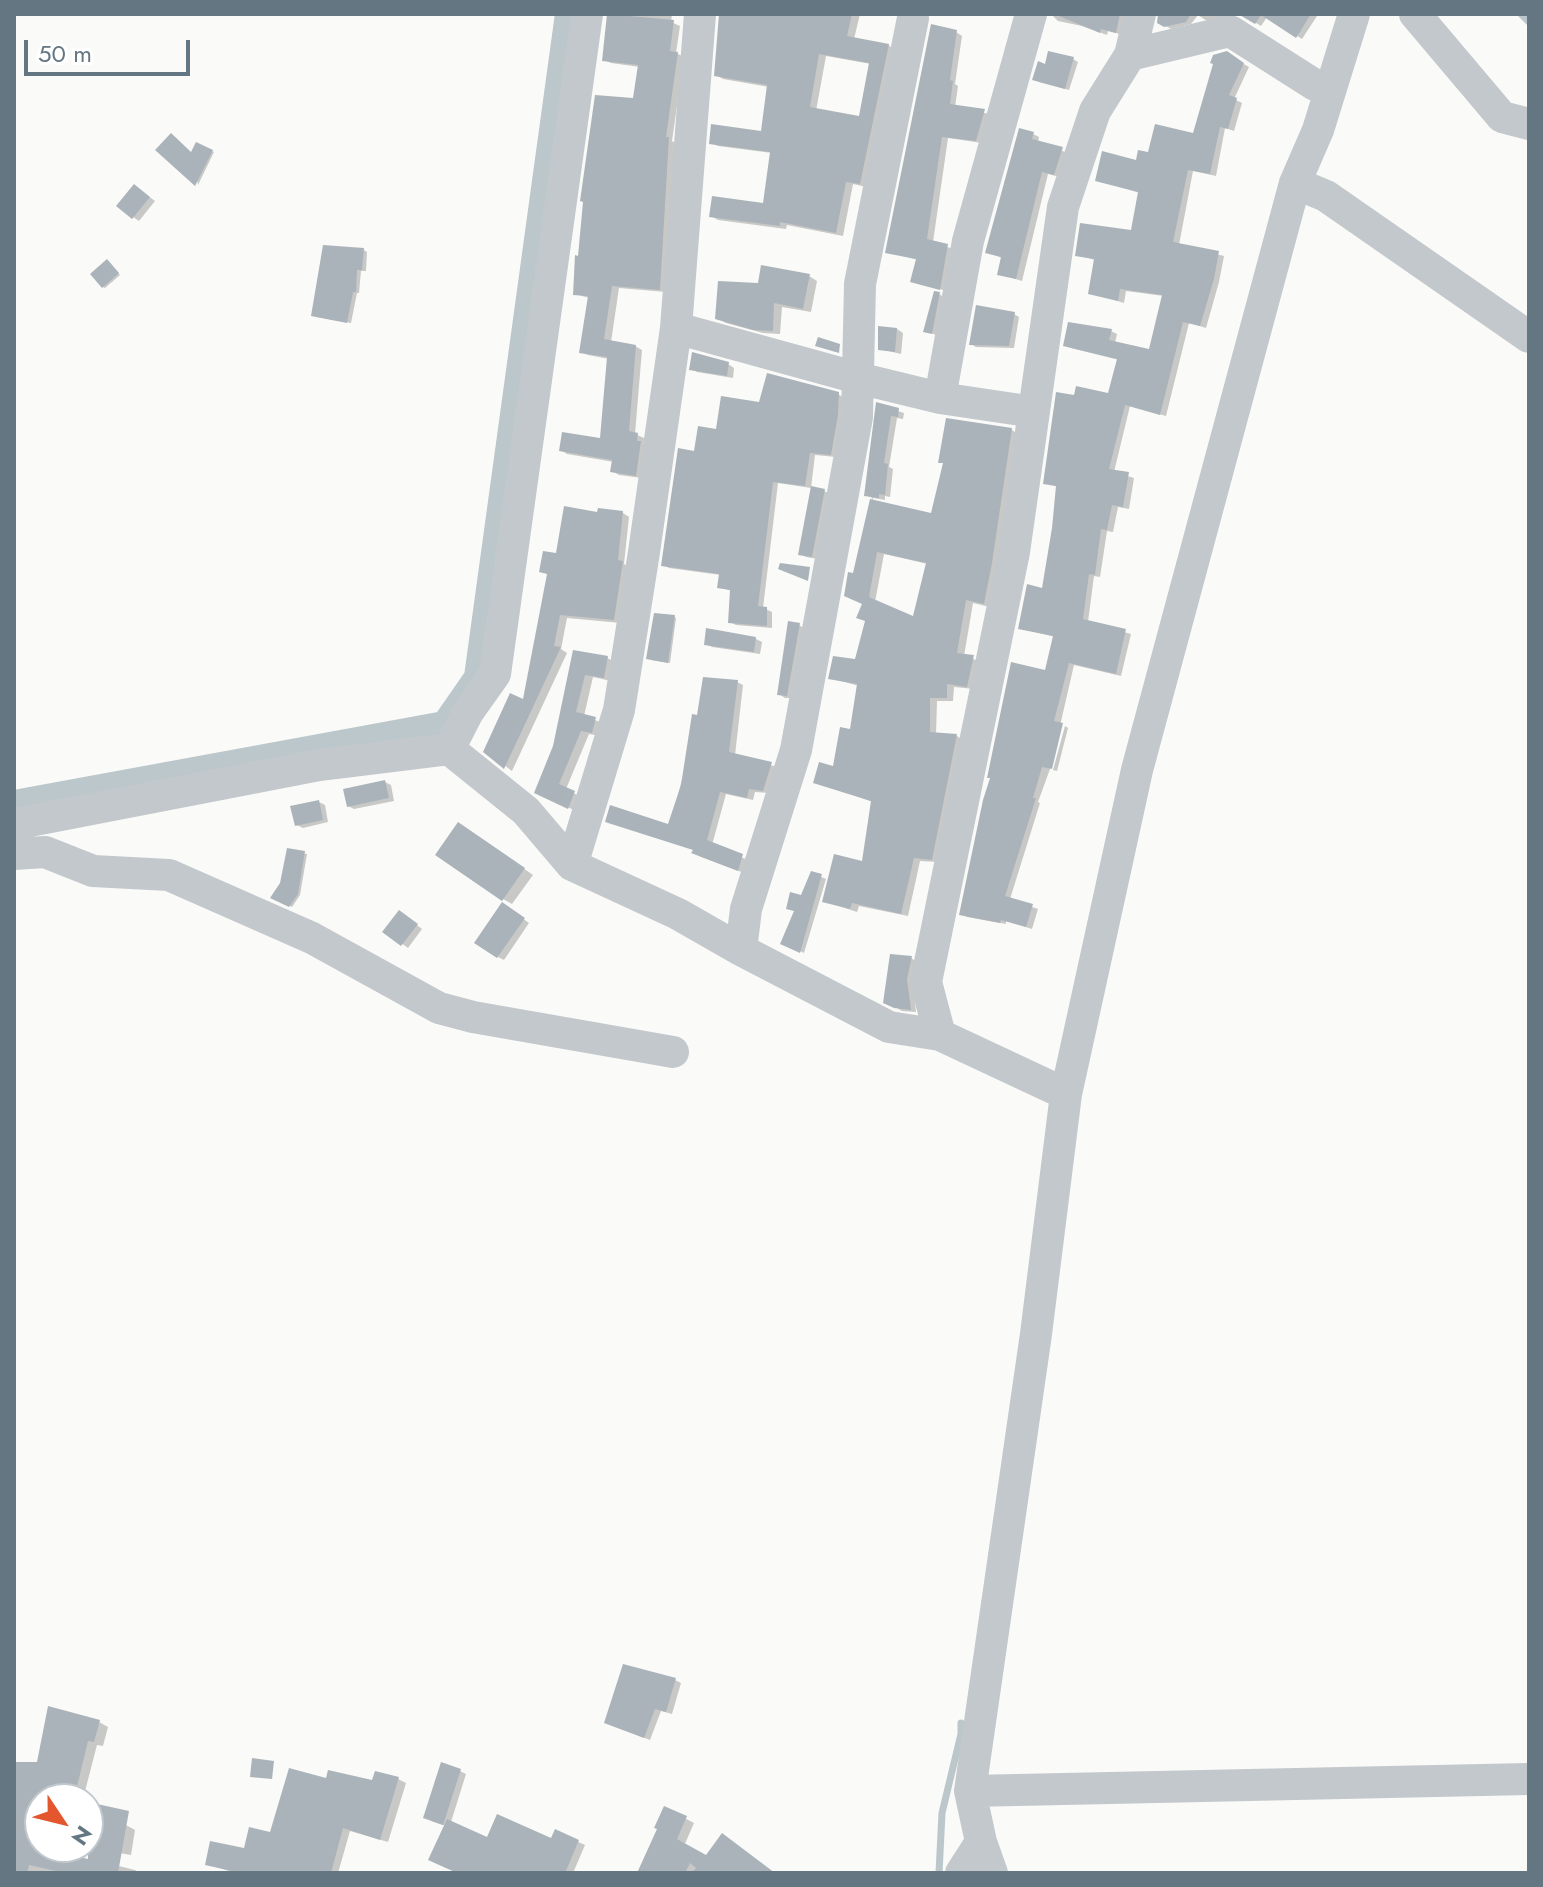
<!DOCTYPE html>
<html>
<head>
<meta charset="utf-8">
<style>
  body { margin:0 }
  #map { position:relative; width:1543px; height:1887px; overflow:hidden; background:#fafaf8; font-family:Jost,sans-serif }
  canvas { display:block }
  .frame { position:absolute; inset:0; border:16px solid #657683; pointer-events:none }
  .north { position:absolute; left:24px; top:1783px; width:80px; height:80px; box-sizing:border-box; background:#fff; border:2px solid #c1c8cd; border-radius:50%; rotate:125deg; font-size:22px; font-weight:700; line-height:32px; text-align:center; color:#657683 }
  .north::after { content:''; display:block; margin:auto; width:28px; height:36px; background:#e4572e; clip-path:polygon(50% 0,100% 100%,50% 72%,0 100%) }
  .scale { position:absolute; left:24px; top:40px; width:166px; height:36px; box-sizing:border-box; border:4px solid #657683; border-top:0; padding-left:10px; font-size:24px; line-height:28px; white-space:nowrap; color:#657683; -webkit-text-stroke:6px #fff; paint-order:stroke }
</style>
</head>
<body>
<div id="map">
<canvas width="1543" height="1887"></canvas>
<div class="frame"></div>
<div class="north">N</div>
<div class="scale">50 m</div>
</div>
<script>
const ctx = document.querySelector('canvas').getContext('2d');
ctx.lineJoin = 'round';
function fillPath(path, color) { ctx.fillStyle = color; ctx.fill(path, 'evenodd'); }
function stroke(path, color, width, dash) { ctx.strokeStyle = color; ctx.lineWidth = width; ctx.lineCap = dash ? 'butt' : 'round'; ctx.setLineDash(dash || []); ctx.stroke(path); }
const shadow = new Path2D(`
  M628,14H672L671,22L680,26L676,53L684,57L672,141L675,143L666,292L619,288L611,342L635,346L642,350L635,434L644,438L642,478L619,475L612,471L614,462L567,454L561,450L602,441L609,359L588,355L581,352L589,298L575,294L580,258L635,100L640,67L611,63L604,60Z
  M721,14H860L854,39L888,45L894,49L867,187L853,184L843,236L787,225L786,229L718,220L711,216L765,205L772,153L718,146L711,143L763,133L769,87L723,79L716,75ZM826,56L871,64L861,118L816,111Z
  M1051,14H1128L1123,35L1108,31L1107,35L1082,26L1058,21Z
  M1160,14H1313L1317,16L1302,39L1267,17L1261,26L1241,14L1207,21L1198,15L1191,24L1171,29L1159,22Z
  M956,32L962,36L955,84L958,86L955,107L990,114L982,143L948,138L933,242L953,249L946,291L913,281L918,260L888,252Z
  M1226,54L1249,67L1234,99L1242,103L1234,131L1225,128L1216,176L1193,171L1179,245L1224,256L1219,282L1206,328L1189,323L1166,416L1130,406L1114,472L1134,478L1129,509L1118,507L1113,532L1107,531L1100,577L1094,576L1088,622L1131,634L1121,676L1074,665L1050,769L1038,802L1040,803L1010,899L1038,909L1032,929L1006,921V924L967,917L961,914L992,778L1047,673L1055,637L1020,628L1044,590L1058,487L1045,483L1075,398L1109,395L1119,360L1071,348L1111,331L1117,334L1115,343L1150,351L1164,296L1126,291L1124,303L1090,293L1095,260L1077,255L1132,232L1140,193L1097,180L1149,154L1194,136Z
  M1073,59L1078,62L1069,90L1039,82L1047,66Z
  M1033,134L1039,137L1038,142L1068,153L1060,177L1048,174L1022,281L999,274L1002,258L987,252Z
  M197,144L214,152L198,185L192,154Z
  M140,190L155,201L139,221L133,217Z
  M364,250L367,252L366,271H361L359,293H357L351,323L317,317Z
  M110,263L120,275L105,288L103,287Z
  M809,276L817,281L811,312L782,307L780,334L763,333L726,323L717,318Z
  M939,294L945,298L938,336L926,331Z
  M1014,314L1019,317L1014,348L976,347L971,344Z
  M897,329L903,333L901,354L880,349Z
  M728,364L734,368L733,378L697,372L691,368Z
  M838,394L844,398L836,457L815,455L811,488L778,483L763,608L772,612V628L736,625L730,622L732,591L719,587L721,575L669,568L663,565L696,453L718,431L761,404Z
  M878,405L904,413L903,419L897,418L889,467L893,469L890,497L885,496V500L873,498L872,501L933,515L945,464L941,462L948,420L1012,430L1018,434L990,607L973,603L964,656L979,661L974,689L954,687L953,701H937L936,735L957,736L963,740L938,862L920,861L908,916L859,906L857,912L824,901L864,864L873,802L815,782L835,768L852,731L859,686L830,678L857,662L867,622L864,604L855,575L872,498L867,495ZM884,554L928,564L915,619L875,602Z
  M824,491L830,494L818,559L806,557L800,554Z
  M623,513L629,517L624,564L629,567L621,623L567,618L561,649L567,653L512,771L485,751L524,702L549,575L542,571L599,514Z
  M674,617L676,618L670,663L651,660Z
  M799,625L805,629L792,698H785L779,694Z
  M708,630L756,639L762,642L760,654L712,647L706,644Z
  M574,652L607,658L615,662L611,681L593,677L584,716L603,723L600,736L589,734L566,789L581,797L576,811L543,796Z
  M737,682L743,685L735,755L777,767L769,793L755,792L753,800L726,794L712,845L748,860L744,873L699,856L670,826L698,717Z
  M1065,726L1068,728L1057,771L1053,770Z
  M385,782L391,785L394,801L354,809L348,806Z
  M319,802L325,805L328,822L303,828L297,825Z
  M468,830L533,875L512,904L503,899Z
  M288,850L307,854L300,895L292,907L273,897L282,884Z
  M812,873L826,879L804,953L783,943Z
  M508,908L529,923L504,960L498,957Z
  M405,916L422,929L408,948L385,931Z
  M911,958L917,962L913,983L916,1012L902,1011L885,1001Z
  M675,1680L681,1683L672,1714L661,1711L650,1740L612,1725Z
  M99,1722L108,1727L103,1746L97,1745L83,1799H40V1847H77L71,1873H14V1821L38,1764Z
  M460,1771L466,1774L451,1822L488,1840H552L556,1832L585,1845L573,1873H463L446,1826L431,1821Z
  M398,1779L406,1783L388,1842L350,1831L338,1873H235L207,1864L245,1851L271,1834L327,1780L374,1783Z
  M88,1804L135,1830L131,1855L84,1847H88Z
  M665,1808L694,1823L684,1846L706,1858L772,1873H639L659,1829Z
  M111,1864L135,1870L141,1873H109Z`);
const stream = new Path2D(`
  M1521,14L1529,22
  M939,1873L942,1813L961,1734V1723`);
const canal = new Path2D(`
  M14,802L444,723L476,677L567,14`);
const building = new Path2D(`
  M607,14L674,20L670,51L678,52L666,137H669L660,290L612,286L604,339L636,345L629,431L638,433L637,441H641L636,476L610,472L612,460L559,451L562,432L600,438L607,357L579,353L588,296L573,295L575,255L578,256L583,202L580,201L595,95L633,98L638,65L602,61Z
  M719,14H852L847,36L889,44L860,184L846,182L836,233L780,222V226L709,217L712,196L763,203L770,152L709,144L711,124L761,131L767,85L714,76ZM819,54L869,63L859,116L810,107Z
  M1054,14H1120L1116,33L1101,29L1100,33Z
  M1158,14H1191L1186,22L1164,27L1157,23Z
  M1238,14H1311L1296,38L1261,15L1255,24Z
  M931,24L957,30L950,80L953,81L950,104L985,109L976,141L942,137L927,239L948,244L940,290L910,282L916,259L885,253Z
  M1048,51L1074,57L1065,89L1032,80L1038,61L1045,64Z
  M1227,51L1244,63L1229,95L1237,98L1228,129L1220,127L1210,174L1188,170L1173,242L1219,251L1214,279L1200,326L1183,322L1160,415L1125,405L1109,469L1129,472L1123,507L1112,505L1107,530L1101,529L1095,575L1089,574L1083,619L1126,629L1116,674L1069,663L1054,721L1063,723L1052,769L1042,767L1033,798H1036L1005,896L1033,904L1026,927L1001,920L1000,923L959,915L983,800L990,778H987L1011,662L1045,670L1053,636L1018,629L1027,584L1042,588L1052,528L1056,486L1043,484L1056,392L1074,395L1076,386L1108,393L1117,359L1063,346L1068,322L1112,329L1109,340L1149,349L1162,295L1120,289L1118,301L1088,294L1094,259L1075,256L1080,223L1131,230L1138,192L1095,181L1102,151L1136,160L1138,150L1148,152L1155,124L1193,133L1213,64L1210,63L1213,55Z
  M1019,128L1034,132L1032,139L1063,147L1054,175L1042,172L1016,279L997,275L1001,257L985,253Z
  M171,133L191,152L196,142L213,150L195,186L155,150Z
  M134,184L150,197L132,219L116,206Z
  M323,245L364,248L362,270H357L356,292H353L347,323L311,316Z
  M107,259L119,273L102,288L90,274Z
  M761,265L810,274L803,309L774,303L773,331L753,330L715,319L718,281L758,283Z
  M934,291L940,292L932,334L923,332Z
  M976,305L1015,312L1009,346L969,345Z
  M878,326L897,328L895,352L878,350Z
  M818,337L840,344L839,353L815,346Z
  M692,352L729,362L727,376L689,370Z
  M767,373L839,392L838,415L831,455L810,453L805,486L773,482L758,606L767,607V626L728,623L730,590L717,588L719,574L661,566L678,448L694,451L698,426L716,429L721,396L759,402Z
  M876,402L899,408L898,417L891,416L884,463L888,464L885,495L879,494V498L864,496Z
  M946,418L1012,428L992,563L984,604L966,600L957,653L974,655L967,687L947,684V698H930V732L957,734L932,860L914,858L901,914L852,903L850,909L822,902L834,854L862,861L871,801L813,783L819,762L833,766L840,727L850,729L857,684L828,679L833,656L855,659L865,621L856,618L862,604L844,596L848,572L853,573L870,499L931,513L943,463H938ZM877,552L926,563L913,616L869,597Z
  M811,486L825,489L812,557L798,555Z
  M564,506L597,512L598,508L623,511L618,560L623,561L614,620L560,615L554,646L561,647L504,769L483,752L510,693L523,699L547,574L539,572L543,551L556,553Z
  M780,563L810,567L808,581L778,569Z
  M654,613L675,615L668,663L646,659Z
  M788,621L800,623L787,696L777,695Z
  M706,628L756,637L754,652L704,645Z
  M573,650L608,656L604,678L585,675L576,712L596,717L592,733L581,731L559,784L575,791L568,809L534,793L553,746Z
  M703,677L738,680L729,752L772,762L763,791L749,789L747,798L720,792L707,840L743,854L738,871L691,853L693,850L605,822L610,805L668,824L681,785L692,714L697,715Z
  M385,780L389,798L347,807L343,789Z
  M319,800L323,820L295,826L290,806Z
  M458,822L525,868L502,901L435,855Z
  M287,848L305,851L298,894L289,907L270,898L280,883Z
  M811,871L822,874L800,953L780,944L794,911L786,909L790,892L801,895Z
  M502,902L525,918L497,958L474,943Z
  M399,910L418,924L401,946L382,932Z
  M890,954L912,956L907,979L911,1010L894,1008L883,1003Z
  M623,1664L676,1678L666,1712L655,1709L644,1738L604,1723Z
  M48,1706L100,1720L94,1742L88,1741L74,1799H40L33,1846L88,1859V1802L129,1811L118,1873H65L29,1865L27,1873H14V1762H37Z
  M252,1758L274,1761L272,1779L250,1777Z
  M441,1762L461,1769L443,1825L423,1818Z
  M289,1768L326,1778L328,1770L372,1780L375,1771L399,1777L380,1840L343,1828L331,1873H241L205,1865L210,1841L244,1848L249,1827L270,1832Z
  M664,1806L687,1816L677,1839L706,1855L722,1833L775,1873H692L696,1868L690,1863L685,1873H637L657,1829L654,1828Z
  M497,1814L551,1838L555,1829L579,1840L565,1873H457L428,1860L447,1819L487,1837Z`);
const minor = new Path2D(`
  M1415,14L1502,117L1529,124
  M1130,55L1230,31L1315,85L1331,86
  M1295,183L1326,196L1529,337
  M676,328L858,378L940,398L1034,412
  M940,398L968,241L1031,14
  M449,749L468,712L495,674L587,14
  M14,824L319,765L449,749L526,811L572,865L678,914L741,950L889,1027L940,1035L1066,1094
  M14,854L45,852L93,871L169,875L312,938L439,1008L473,1017L673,1052
  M572,865L619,710L644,552L676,328L700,14
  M741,950L746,909L796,750L857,417L860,284L913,18
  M940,1035L926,982L1014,552L1063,207L1095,111L1130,55L1140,14
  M970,1791L1529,1779
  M961,1873L981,1842
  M992,1873L981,1842L970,1791L1036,1334L1066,1094L1137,770L1295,183L1318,130L1354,14`);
fillPath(shadow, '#0003');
stroke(stream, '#bbc7cb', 7);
stroke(canal, '#bbc7cb', 24);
fillPath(building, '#aab3b9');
stroke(minor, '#c3c8cc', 32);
</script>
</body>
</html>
